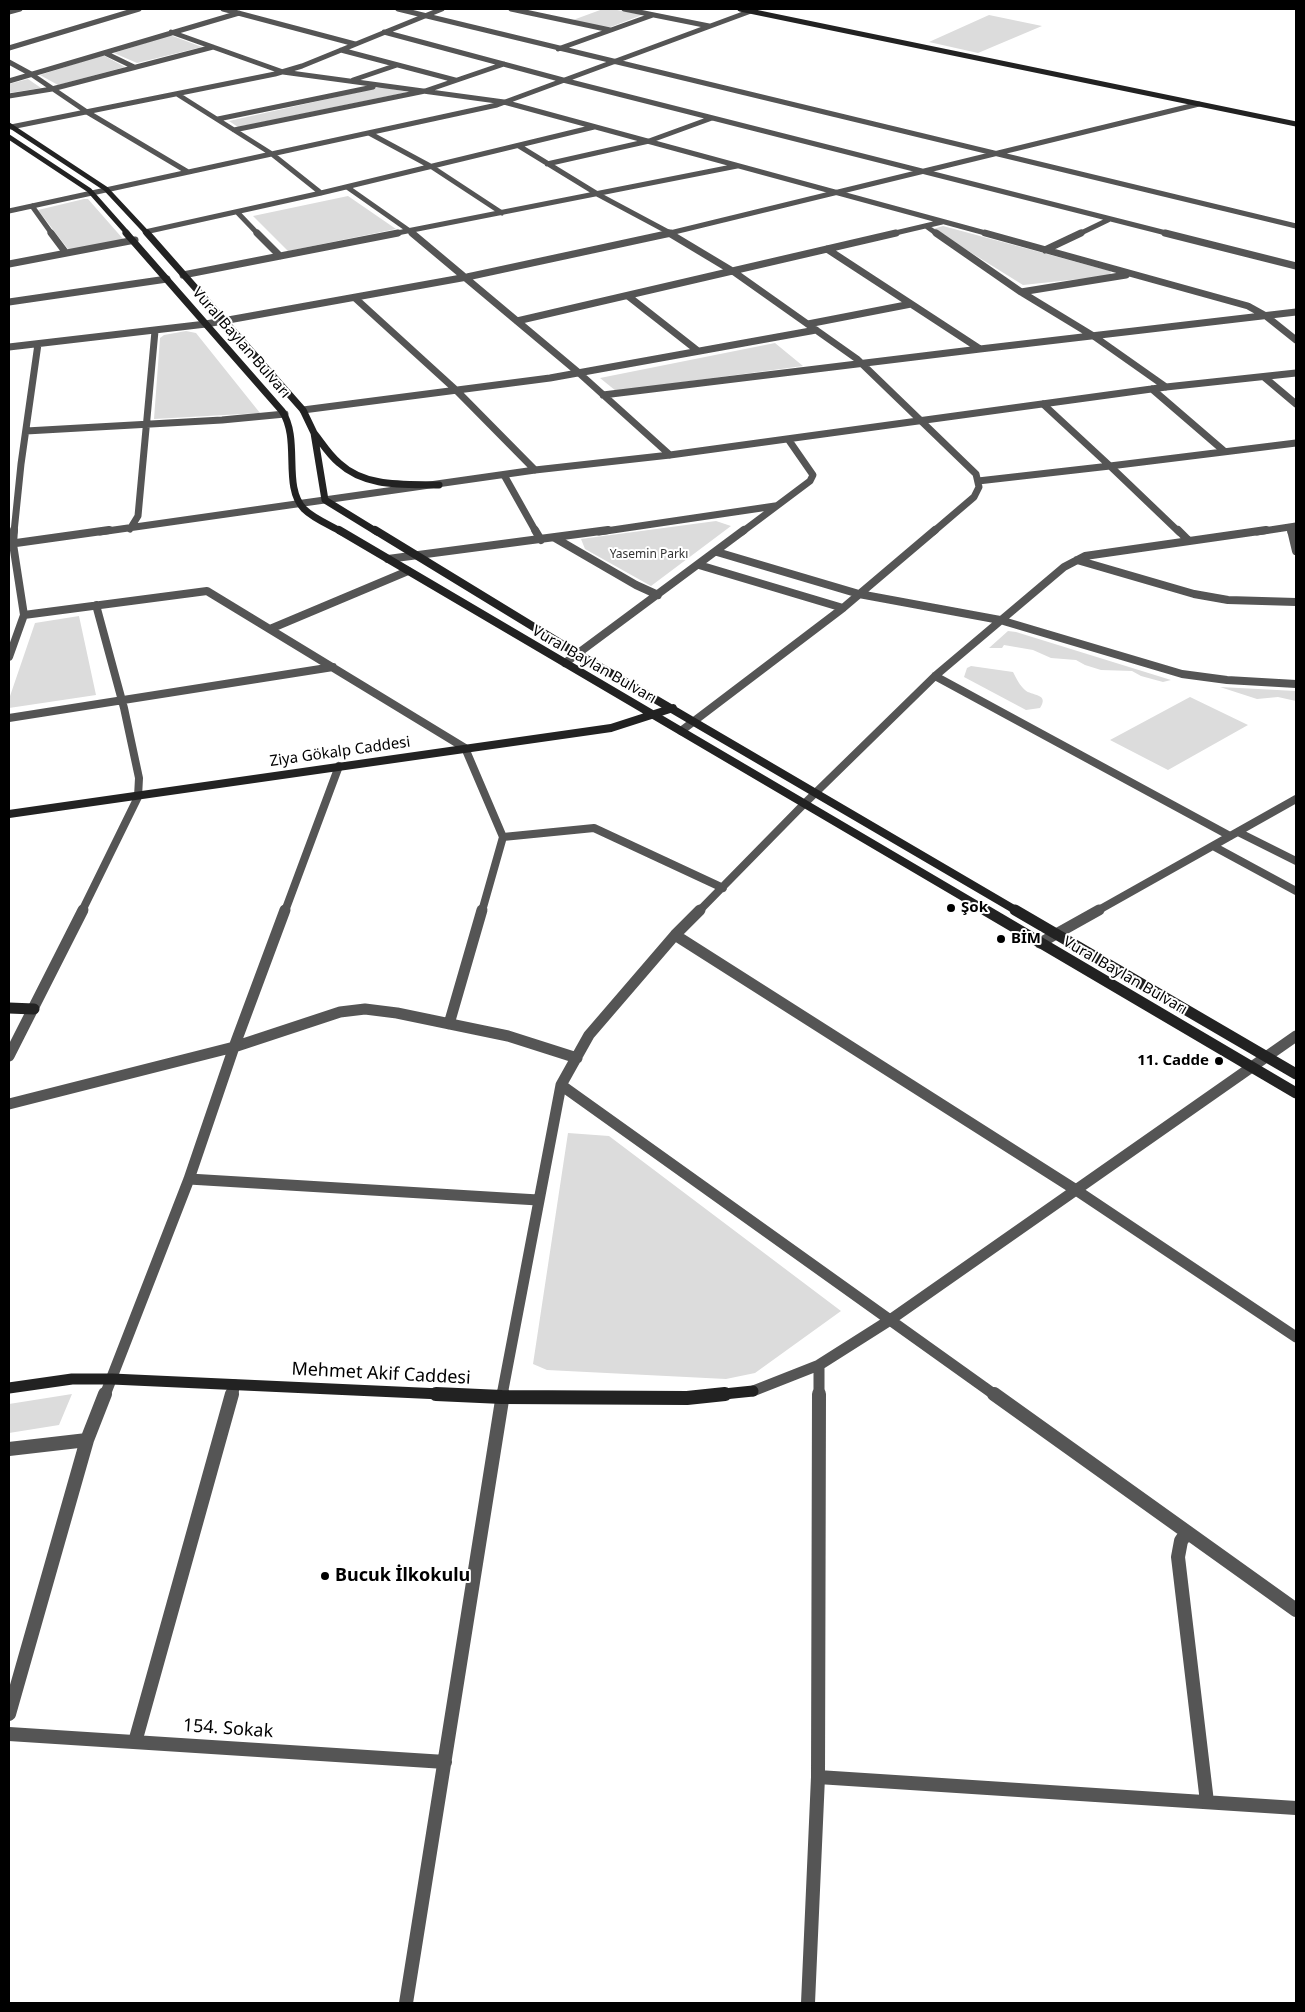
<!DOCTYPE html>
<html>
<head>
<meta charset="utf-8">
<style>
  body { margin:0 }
  #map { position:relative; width:1305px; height:2012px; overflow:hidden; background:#fff; font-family:"Noto Sans",sans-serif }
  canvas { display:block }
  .frame { position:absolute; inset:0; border:10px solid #000; pointer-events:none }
</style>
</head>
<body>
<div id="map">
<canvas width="1305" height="2012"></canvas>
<div class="frame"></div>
</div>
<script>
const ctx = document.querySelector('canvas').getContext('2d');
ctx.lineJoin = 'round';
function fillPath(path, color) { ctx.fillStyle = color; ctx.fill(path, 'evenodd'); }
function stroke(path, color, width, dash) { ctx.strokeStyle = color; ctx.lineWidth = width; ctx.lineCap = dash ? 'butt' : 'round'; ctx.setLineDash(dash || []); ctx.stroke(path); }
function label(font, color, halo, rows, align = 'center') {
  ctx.font = font + ' "Noto Sans",sans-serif'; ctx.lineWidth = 4; ctx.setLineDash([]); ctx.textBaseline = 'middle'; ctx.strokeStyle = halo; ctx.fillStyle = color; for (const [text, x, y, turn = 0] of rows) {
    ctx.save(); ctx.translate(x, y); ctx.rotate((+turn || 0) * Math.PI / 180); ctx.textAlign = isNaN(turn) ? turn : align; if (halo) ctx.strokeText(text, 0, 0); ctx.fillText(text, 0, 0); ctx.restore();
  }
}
const green = new Path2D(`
  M603,9H612L642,15L608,28L573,20Z
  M989,15L1042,26L978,53L929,42Z
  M170,35L202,47L137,63L114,53Z
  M103,55L125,67L58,85L40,75Z
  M28,79L41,88L9,93V84Z
  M381,87L408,92L238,127L229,121Z
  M348,196L396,229L288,251L253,216Z
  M84,199H88L124,240L71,250L68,249L38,210Z
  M943,226L1110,271L1111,273L1108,276L1023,285L933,229Z
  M186,331L196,333L260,413L154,419L160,338L164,335Z
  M775,343L803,366L616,391L600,378Z
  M716,521L731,526L651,586L585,549L581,539Z
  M79,616L96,695L9,708V699L35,623Z
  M1008,631L1016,632L1171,680L1163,682L1141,676L1132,671L1101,670L1085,665L1076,660L1051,658L1033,650L1004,645L1002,648H989Z
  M971,666L1013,672C1016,678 1020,686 1025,690C1031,696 1050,693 1040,708L1026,710L964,677L967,668Z
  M1220,687L1296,691V701L1278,697L1257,699Z
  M1190,697L1248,725L1168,770L1110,740Z
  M568,1133L609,1136L841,1311L755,1373L726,1379L547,1370L533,1364Z
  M72,1394L59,1425L9,1433V1404Z`);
const streetFar4 = new Path2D(`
  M223,9L355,44
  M398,9L1296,226
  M511,9L610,30
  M624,9L709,26
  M9,12L20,9
  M171,32L283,72L504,102L989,234
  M384,32L563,80L1170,234
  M9,48L139,9
  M558,49L653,15
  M341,50L455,80
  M105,53L134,67
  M9,62L31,74L87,112L188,172
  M353,80L397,65
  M9,81L239,13
  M177,94L272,154L321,193
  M9,96L52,89L213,47
  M218,119L373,87
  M11,127L275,74L302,66L442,9
  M234,130L425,91L504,64
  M369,133L432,167L502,213
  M519,146L599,195L672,234
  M547,164L649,141L712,118
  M347,187L414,234
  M32,206L52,234
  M9,211L497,105L751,11
  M237,212L258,234
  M926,226L937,234
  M145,232L321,193L594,127
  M392,234L737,166
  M666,234L1199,104
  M891,234L942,222
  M1079,234L1108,220`);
const streetFar3 = new Path2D(`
  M51,233L66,253
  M257,233L280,256
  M412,233L579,373L670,455
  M669,233L734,272L857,359L976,474L979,487L974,497L933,532
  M936,233L1021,292L1095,337L1166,387
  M985,233L1248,306L1266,316L1296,340
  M1165,233L1296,266
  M1045,250L1081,233
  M9,264L135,240
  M183,275L398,233
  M1021,292L1126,275
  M628,296L698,351
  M355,298L456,390L535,470
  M9,302L167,279
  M517,321L896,233
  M808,324L911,304
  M9,347L206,324L467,277L671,233
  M980,349L1296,312
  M1264,377L1296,404
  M1152,389L1224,451
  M603,395L980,349L827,249
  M1043,404L1110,466
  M303,410L550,378L816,330
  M26,431L222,420L285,414
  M504,475L536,532
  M978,481L1110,466
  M1290,527L1291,532
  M130,529L138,516L155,331
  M14,532L21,464L38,344
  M100,532L535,470L670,455L1166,387L1296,373
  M599,532L775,506
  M742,532L810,481L813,475L788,439
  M1179,532L1110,466L1296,443
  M1257,532L1296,526`);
const streetFar2 = new Path2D(`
  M535,530L541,540
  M1178,530L1189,541
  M1291,530L1296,551
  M555,538L636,585L658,595
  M9,544L109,530
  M717,552L859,594L1000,620L1182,674L1227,680L1296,684
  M388,559L608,530
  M1077,560L1194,594L1228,600L1296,602
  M699,565L843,608
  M24,615L207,591L465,748L503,837L594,828L723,888
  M270,629L408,571
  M9,657L24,615L13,544L14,530
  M565,663L744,530
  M935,676L1230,836
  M9,718L333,667
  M681,731L843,608L935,530
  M1238,832L1296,861
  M1213,846L1296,891
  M82,911L138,797L139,778L124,708L96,605
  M285,911L339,766
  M482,911L503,837
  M699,911L804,804L935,676L1064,567L1085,556L1266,530
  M1097,911L1296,799`);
const streetFar1 = new Path2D(`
  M675,935L1076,1190L1296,1337
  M1040,943L1099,910
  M449,1024L482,910
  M9,1056L83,910
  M561,1085L995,1395
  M9,1104L234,1047L340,1012L365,1009L397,1013L508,1036L577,1058
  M189,1179L538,1200
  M753,1391L819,1365L890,1320L1296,1036
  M105,1395L189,1179L234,1047L285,910
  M232,1395L235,1385
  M502,1395L561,1085L589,1035L675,935L700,910
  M819,1395V1365`);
const street = new Path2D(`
  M994,1394L1296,1610
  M9,1449L87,1440
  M1187,1532L1181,1541L1178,1557L1207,1802
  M9,1714L87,1440L105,1394
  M9,1734L445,1762
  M135,1742L232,1394
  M818,1777L1296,1808
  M406,2003L503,1394
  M808,2003L818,1777L819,1394`);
const secondaryFar4 = new Path2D(`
  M740,9L1296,124
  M9,125L106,189L148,234
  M9,137L89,190L128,234`);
const secondaryFar3 = new Path2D(`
  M126,233L282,411C301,440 282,486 304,509C314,519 330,525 342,532
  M147,233L303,410L314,433L325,500L377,532
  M314,433C322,443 329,455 339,463C366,488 405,484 439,485`);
const secondaryFar2 = new Path2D(`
  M339,530L987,911
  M375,530L578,654L1017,911
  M9,814L611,728L673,708`);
const secondaryFar1 = new Path2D(`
  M985,910L1296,1093
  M1015,910L1296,1074
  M9,1008L34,1009
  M9,1388L72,1379H112L463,1395
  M714,1395L753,1391`);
const secondary = new Path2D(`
  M436,1394L502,1397L687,1398L725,1394`);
const markers = [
  [951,908,5,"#000"],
  [1001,939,5,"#000"],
  [1219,1061,5,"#000"],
  [325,1576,5,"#000"]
];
const farParknames = [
  ["Yasemin Parkı",649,555]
];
const streetNames = [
  ["Vural Baylan Bulvarı",241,343,49],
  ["Vural Baylan Bulvarı",594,665,30],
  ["Ziya Gökalp Caddesi",340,752,-8],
  ["Vural Baylan Bulvarı",1125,976,30]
];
const poiNames = [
  ["Şok",961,908],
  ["BİM",1011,939],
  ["11. Cadde",1209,1061,"right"]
];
const nearStreetnames = [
  ["Mehmet Akif Caddesi",381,1374,3],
  ["154. Sokak",228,1729,4]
];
const nearPoinames = [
  ["Bucuk İlkokulu",335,1576]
];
fillPath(green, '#dcdcdc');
stroke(streetFar4, '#555', 5);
stroke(streetFar3, '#555', 7);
stroke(streetFar2, '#555', 8);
stroke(streetFar1, '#555', 11);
stroke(street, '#555', 14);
stroke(secondaryFar4, '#222', 5);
stroke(secondaryFar3, '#222', 7);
stroke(secondaryFar2, '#222', 8);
stroke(secondaryFar1, '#222', 11);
stroke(secondary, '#222', 14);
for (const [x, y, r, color] of markers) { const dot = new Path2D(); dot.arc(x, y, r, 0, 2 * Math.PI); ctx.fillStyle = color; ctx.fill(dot); stroke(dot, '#fff', 2); }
label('12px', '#333', '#fff', farParknames);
label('15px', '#000', '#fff', streetNames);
label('bold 15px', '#000', '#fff', poiNames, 'left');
label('18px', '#000', '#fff', nearStreetnames);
label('bold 18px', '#000', '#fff', nearPoinames, 'left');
</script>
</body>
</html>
